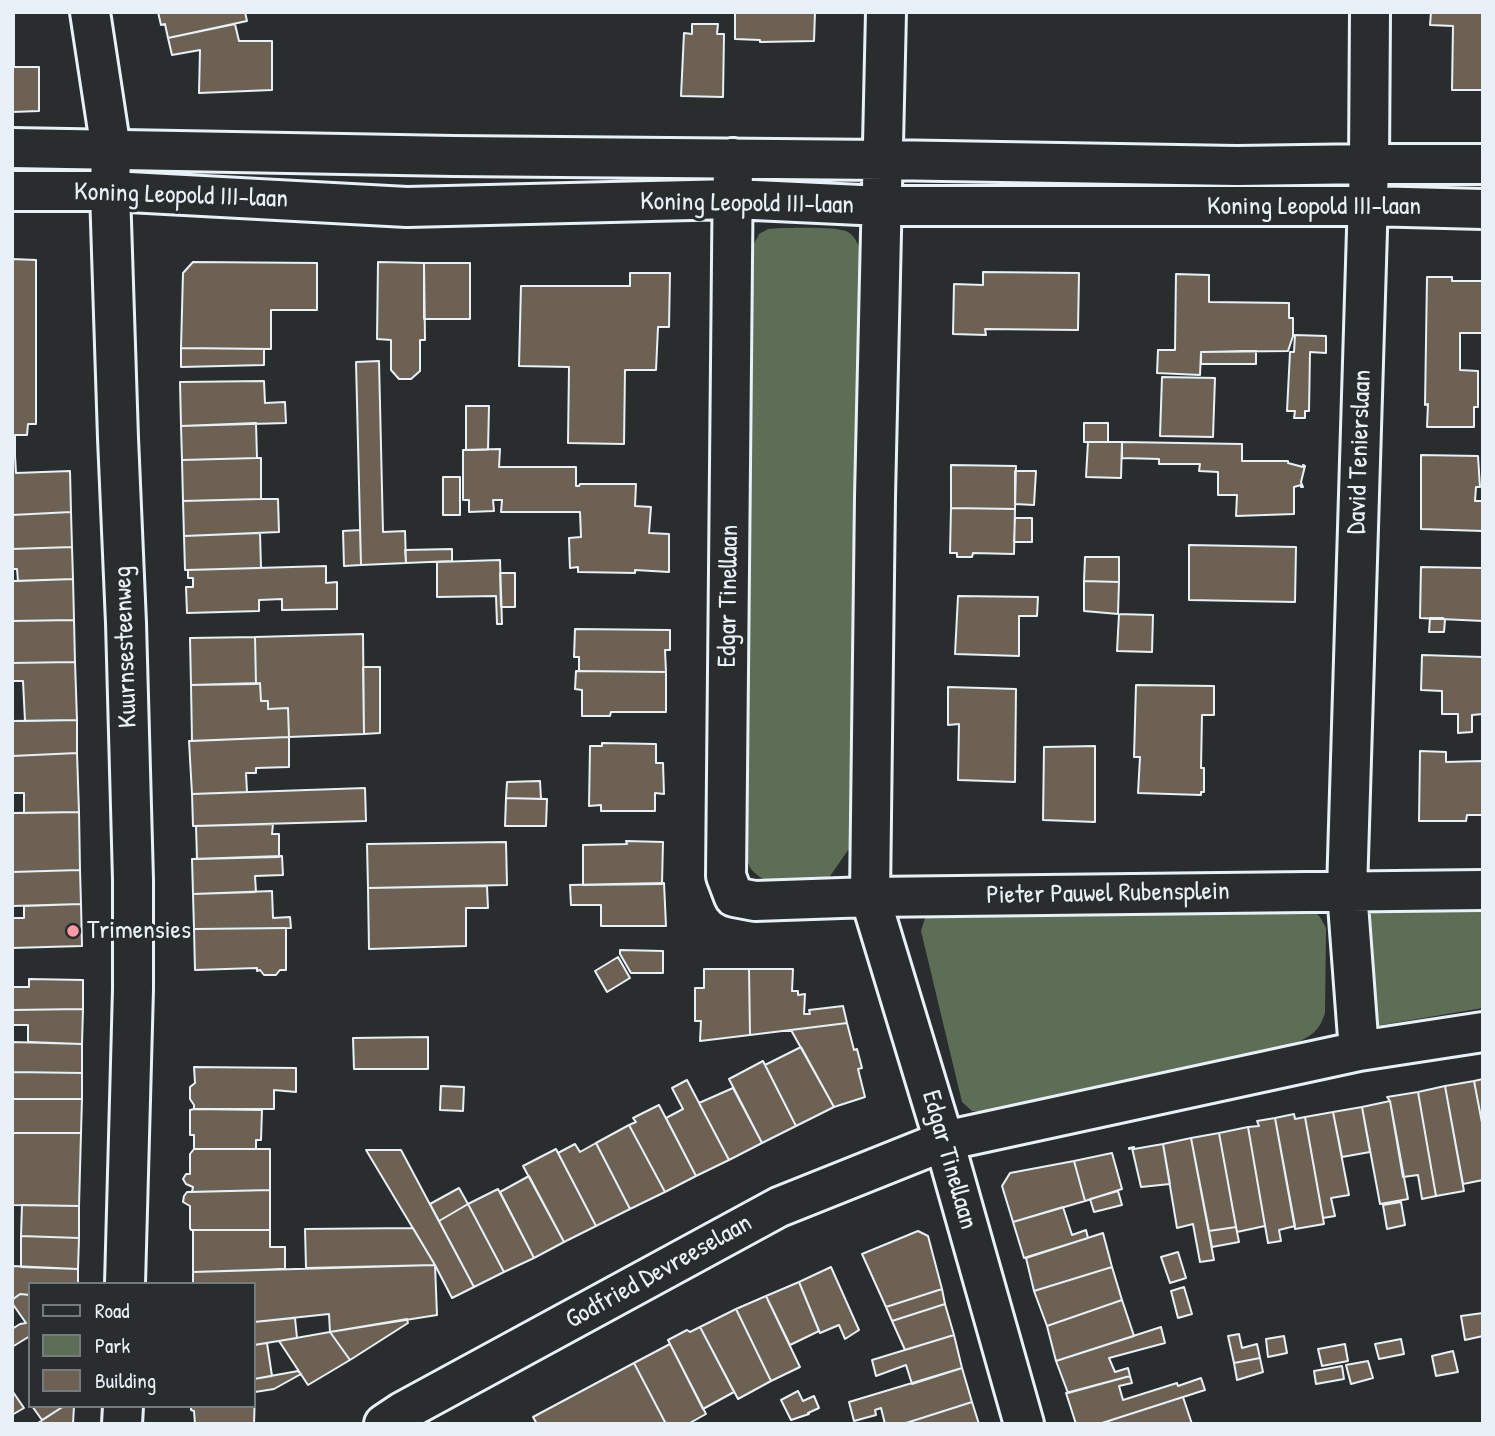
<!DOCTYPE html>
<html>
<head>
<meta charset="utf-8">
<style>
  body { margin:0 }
  #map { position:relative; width:1495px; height:1436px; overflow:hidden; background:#2a2d2e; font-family:"Patrick Hand",sans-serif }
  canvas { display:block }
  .frame { position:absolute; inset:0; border:14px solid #e8f1f8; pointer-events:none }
  .legend { position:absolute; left:28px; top:1282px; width:228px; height:126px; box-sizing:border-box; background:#2a2d2e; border:2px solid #767b7f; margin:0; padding:9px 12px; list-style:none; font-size:21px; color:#e8f1f8 }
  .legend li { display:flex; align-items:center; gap:14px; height:35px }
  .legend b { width:35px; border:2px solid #767b7f }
</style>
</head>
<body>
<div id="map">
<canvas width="1495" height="1436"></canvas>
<div class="frame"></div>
<ul class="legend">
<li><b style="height:9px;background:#2a2d2e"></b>Road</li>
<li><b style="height:19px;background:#5d6d56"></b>Park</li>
<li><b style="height:19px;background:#6c6153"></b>Building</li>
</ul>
</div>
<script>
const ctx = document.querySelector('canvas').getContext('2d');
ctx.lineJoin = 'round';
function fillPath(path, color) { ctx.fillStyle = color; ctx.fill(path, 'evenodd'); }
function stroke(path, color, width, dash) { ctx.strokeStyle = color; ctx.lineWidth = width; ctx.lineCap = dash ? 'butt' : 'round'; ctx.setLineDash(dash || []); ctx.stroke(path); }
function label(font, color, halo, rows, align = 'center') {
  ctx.font = font + ' "Patrick Hand",sans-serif'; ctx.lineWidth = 6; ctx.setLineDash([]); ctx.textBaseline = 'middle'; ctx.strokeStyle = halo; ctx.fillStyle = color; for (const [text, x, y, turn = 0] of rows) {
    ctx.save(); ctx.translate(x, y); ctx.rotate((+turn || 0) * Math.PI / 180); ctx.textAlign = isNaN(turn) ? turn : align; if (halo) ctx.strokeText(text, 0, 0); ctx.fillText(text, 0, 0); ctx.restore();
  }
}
const green = new Path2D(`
  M781,228C795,228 837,226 848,232C856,237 859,247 863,255L856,369L858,403L855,840L826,882C803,883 767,890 751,869C748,865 747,858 745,854L751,405L749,307L751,257L754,244L759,234L768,229Z
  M1483,898V1008L1370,1027L1362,902Z
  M935,907H1310L1320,917L1326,928L1325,1013C1319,1031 1313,1035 1296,1043L982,1112L972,1111L962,1102L921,931L925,918Z`);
const building = new Path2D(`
  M12,12H14V67H39V111L12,112Z
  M158,12H245L247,21L168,38L165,24L161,25Z
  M735,12H815L814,41L760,42V40L735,39Z
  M1431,12H1483V90H1452L1453,26L1430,25Z
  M235,24L239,41H272V90L199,93L200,50L172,55L168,38Z
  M692,24H718L717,34H724L723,97L681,96L684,33L692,34Z
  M12,259L36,260V424H28L27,435H15V456H12Z
  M193,262L317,263V310H271V349L181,348L183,273Z
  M378,262L424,263L425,340H420V371L411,379H399L391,370V340L377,339Z
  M424,263H470V319H424Z
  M983,272L1079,273L1078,330L985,329L986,335L953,334L954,284L983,285Z
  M630,273H670L669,327H658L656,370H625L624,444L568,443L569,367L519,366L521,286H630Z
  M1176,274L1209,275V302L1289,303V318H1293V336L1288,351L1201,352L1200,375L1157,373L1158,350H1175Z
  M1427,277H1452V281H1483V333H1460V370L1478,371V407H1474V427H1427L1428,404L1425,405Z
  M1295,335L1326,336V353L1310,352L1309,411H1305V418H1294L1295,411H1287L1290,352H1294Z
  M181,348L264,349V365L181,367Z
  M1256,351V364H1201V352Z
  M379,361L383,532L405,531L406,563L361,565L356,362Z
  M1162,377L1215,378L1213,437L1160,436Z
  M264,381L265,403L285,402L286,423L181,426L180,382Z
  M466,406H489L488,450H466Z
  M256,423L257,458L182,460L181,426Z
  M1084,423H1108V442H1084Z
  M1088,442H1122L1121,478L1086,477Z
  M1122,442L1242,444V461H1288V463L1303,467V465L1305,466L1301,482L1303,487H1301V485L1294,487V514L1236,516L1237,495H1218V472L1199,471L1200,464H1159V459L1122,458Z
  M500,449L499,467H576V486H579L580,484H636L635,506L651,507L649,533L669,534V572L635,570V573L578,572V567L570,568L569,538L581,537L580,512H501L502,500H493L494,511L469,512V500H463V450Z
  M1421,455L1478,456L1480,487H1476L1475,501H1483V531L1421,529Z
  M12,456H15L16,473L70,471L71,512L12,515Z
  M257,458H261V499L183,501L182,460Z
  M951,465L1016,466L1015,509L951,508Z
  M1015,471H1036L1034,505L1015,504Z
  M443,477H460V515H443Z
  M261,499H278L279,532L184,536L183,501Z
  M951,508L1015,509L1014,554L973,553L972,557H957V553H950Z
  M71,512L72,547L12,549V515Z
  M1015,518H1032V542H1014Z
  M360,530L361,565L344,566L343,531Z
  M260,533L261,568L185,570L184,536Z
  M1189,545L1296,547L1295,602L1189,600Z
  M72,547L73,579L18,581L17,569H12V549Z
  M452,549V561L406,563L405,550Z
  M1085,557H1119V582L1084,581Z
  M500,560L502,624H497L496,596L437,597V562Z
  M326,566V583L337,582V609L282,610V599L259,600V611L187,613L186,587H193V578H188V570Z
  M1421,567L1483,568V621L1420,618Z
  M500,573H515V607H501Z
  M73,579L74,620L12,621V581Z
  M1084,581L1119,582L1118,614L1084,611Z
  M958,596L1038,597L1037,616H1019V656L955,654Z
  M1119,614L1153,615L1152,652L1117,651Z
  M1430,618H1443L1445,620L1444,632H1429Z
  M74,620L75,662L12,663V621Z
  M575,629L670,630V650H665L666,672L579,671V657H574Z
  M363,634L364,734L289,737L288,708L268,709V701H261L260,683L256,684L255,637Z
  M255,637L256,684L191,685L190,638Z
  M1422,655L1483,657V714L1472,715V732L1458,733V714H1442V691L1421,690Z
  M75,662L77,720L25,721L23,681H12V663Z
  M363,667H380V733L364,734Z
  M576,671L666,672V712H611L610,716H582V690L575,689Z
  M260,683L261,701H268V709L288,708L289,737L192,741L191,685Z
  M1136,685L1214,686V715H1202L1201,768H1204V792H1201V795L1138,793L1140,757H1134Z
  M948,687L1016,689L1015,782L958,780L959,724L948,725Z
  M77,720V753L12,756V721Z
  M289,737V767L256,768V773H246L247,792L192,794L189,741Z
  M602,743L656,744V763H663L664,794L655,793V811H601V805L589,806L590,746H602Z
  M1095,746V822L1043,820L1044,747Z
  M1420,751L1446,752V762L1483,761V815H1467L1466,821H1419Z
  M77,753L79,812L24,813V793H12V756Z
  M540,781L541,799L506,798L507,782Z
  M365,788L366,821L193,826L192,794Z
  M506,798L547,799L546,826H505Z
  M79,812L80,870L12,872V813Z
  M273,824L272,834H279V857L197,859L196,826Z
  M626,841L663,842L662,884L583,885V845L627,844Z
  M506,842L507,885L368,888L367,844Z
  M282,856L283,875L255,876L256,892L193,894L192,859Z
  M80,870L81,904L12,906V872Z
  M664,883L666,926H601V905H571L570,885Z
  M487,886L488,908H466V946L369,949L368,888Z
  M272,891L273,918L290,917L291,928L194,929L193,894Z
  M81,904L82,946L12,948V918H24V906Z
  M286,928V970H280L276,975H264L260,970L257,971V968L195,970L194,929Z
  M620,950L663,951V973H631L620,954Z
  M618,957L630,978L607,992L595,971Z
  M704,969H749L750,1035L700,1041L701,1021H695V988H704Z
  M749,969H793L792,991H798V995L805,994L804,1014H810L809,1010L843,1006L847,1023L750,1035Z
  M29,979L83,980V1009L12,1010V987H29Z
  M83,1009L82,1044L28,1042V1025H12V1010Z
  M847,1023L854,1050L857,1049L862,1068L858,1069L865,1097L834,1107L791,1030Z
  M428,1037V1069H354L353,1038Z
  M12,1042L82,1044V1073L12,1072Z
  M801,1047L834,1107L796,1126L765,1065Z
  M763,1061L796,1126L762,1143L729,1079Z
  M194,1067L296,1068V1092L274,1090V1109H194V1105L190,1099V1087L195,1083Z
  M12,1072L82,1073V1099H12Z
  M1483,1079V1128L1474,1081Z
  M687,1080L729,1160L696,1176L666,1118L683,1109L672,1088Z
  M1474,1081L1483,1128V1180L1463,1184L1445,1086Z
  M441,1086L464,1087L463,1111L440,1110Z
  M1445,1086L1464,1191L1436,1196L1418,1092Z
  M733,1088L762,1143L729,1160L699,1103Z
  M1418,1092L1436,1196L1422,1199L1418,1175L1403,1177L1390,1101L1387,1097Z
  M12,1099H82L81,1133H12Z
  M1390,1101L1408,1199L1380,1204L1362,1107Z
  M659,1105L696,1176L665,1192L629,1125L636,1122L633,1118Z
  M1362,1107L1370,1152L1342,1157L1333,1112Z
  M194,1109L262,1110L261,1140H256V1149H194V1135H190V1110Z
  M1333,1112L1349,1195L1331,1198L1335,1216L1323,1218L1305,1117Z
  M1294,1114L1295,1119L1305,1117L1324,1224L1295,1229L1275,1118Z
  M1275,1118L1295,1226L1279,1230L1281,1241L1268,1243L1248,1127L1259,1126L1257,1121Z
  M629,1125L665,1192L630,1209L596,1143Z
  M1248,1127L1265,1226L1237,1232L1219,1133Z
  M12,1133H81L79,1206L12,1205Z
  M1219,1133L1236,1227L1209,1231L1191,1138Z
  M1191,1138L1214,1260L1200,1262L1193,1224L1177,1228L1163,1144Z
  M596,1143L630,1209L596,1226L558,1153L575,1144L580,1152Z
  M1163,1144L1170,1184L1141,1187L1132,1148L1129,1149V1148L1134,1147V1149Z
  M194,1149H270V1190L192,1192L193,1187L186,1184L183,1179L186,1174H190V1154Z
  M556,1149L596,1226L564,1242L523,1166Z
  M366,1150H401L474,1287L452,1298L435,1265Z
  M1112,1153L1122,1189L1085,1201L1074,1161Z
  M1074,1161L1085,1201L1013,1222L1002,1186L1010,1173Z
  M529,1176L564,1242L534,1258L500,1192Z
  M459,1188L468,1204L439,1221L430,1204Z
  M498,1189L534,1258L504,1272L468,1204Z
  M270,1190V1230H191L190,1228V1206L183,1202L184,1196L187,1192Z
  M1118,1191L1122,1205L1094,1212L1090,1199Z
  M1401,1202L1405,1225L1387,1229L1383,1205Z
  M468,1204L504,1272L474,1287L439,1221Z
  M22,1205L79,1206V1238L21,1236Z
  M1063,1207L1072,1235L1086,1230L1088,1238L1024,1258L1013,1222Z
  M1236,1227L1239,1242L1212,1247L1209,1231Z
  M413,1228L435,1265L306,1268L305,1229Z
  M193,1230H270V1247H285V1269L193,1272Z
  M918,1231L928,1236L942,1289L886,1307L862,1254Z
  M1103,1233L1112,1267L1034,1291L1026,1258Z
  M21,1236L79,1238L78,1269L21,1267Z
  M1178,1252L1186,1278L1170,1283L1161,1257Z
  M435,1265L437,1315L330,1332L329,1314L254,1322V1284H193V1272Z
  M12,1266L78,1269V1284H30V1295L20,1294L12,1300Z
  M831,1267L859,1330L845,1339L839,1325L820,1333L799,1282Z
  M1112,1267L1122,1300L1047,1326L1034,1291Z
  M799,1282L819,1331L790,1345L766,1296Z
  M1184,1287L1192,1314L1178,1318L1171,1291Z
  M942,1289L945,1304L892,1321L886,1307Z
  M20,1294L30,1295V1336L12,1347V1329L20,1324L26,1323L12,1303V1300Z
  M766,1296L800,1367L771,1381L736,1309Z
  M1122,1300L1134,1336L1056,1361L1047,1326Z
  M945,1304L954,1335L905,1350L892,1321Z
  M736,1309L771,1381L738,1399L700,1327Z
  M1483,1313V1336L1465,1340L1461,1316Z
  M295,1318L297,1338L254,1345V1322Z
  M407,1319L408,1323L350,1360L330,1332Z
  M700,1327L734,1392L703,1409L668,1340L687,1330L690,1332Z
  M1161,1327L1165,1343L1109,1358L1115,1372L1128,1368L1130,1376L1068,1393L1056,1361Z
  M330,1332L350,1360L308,1385L279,1341Z
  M1239,1334L1242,1348L1257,1344L1260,1358L1234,1363L1228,1336Z
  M954,1335L962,1368L912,1384L906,1365L876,1376L872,1360Z
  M1284,1336L1287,1353L1268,1357L1266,1339Z
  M1401,1339L1404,1354L1379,1359L1375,1344Z
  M267,1343L272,1376L254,1379V1345Z
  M670,1344L706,1414L688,1424H666L634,1363Z
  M1345,1344L1348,1361L1322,1366L1318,1349Z
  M1453,1351L1458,1372L1436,1376L1432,1356Z
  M1260,1358L1263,1372L1237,1380L1234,1363Z
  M1368,1361L1373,1378L1351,1384L1346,1365Z
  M634,1363L666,1424H537L533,1417Z
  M1342,1366L1344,1379L1316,1384L1314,1371Z
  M962,1368L972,1402L903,1424H885L881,1408L875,1410L876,1415L854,1421L849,1402Z
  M298,1371L301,1374L274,1389L255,1392L254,1424H195L194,1411L191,1410V1406H254V1379Z
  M1130,1376L1132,1383L1119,1386L1123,1400L1177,1383L1178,1386L1201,1378L1205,1390L1099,1424H1076L1066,1393Z
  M798,1391L803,1401L814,1396L819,1408L808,1413L809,1414L791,1420L781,1400Z
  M13,1392L24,1408L12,1415V1393Z
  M1183,1397L1192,1424H1099Z
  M972,1402L979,1424H903Z
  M32,1406H64L42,1420Z
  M64,1406H74L73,1424L38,1423Z`);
const street = new Path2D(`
  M886,12L875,497L870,897L944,1141L1024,1424
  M12,148L454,156L884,160L1237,166L1369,164H1483
  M733,158L726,876L734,897L755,901L870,897L1483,890
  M12,191H110L407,207L733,199L882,206H1367L1483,209
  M1359,1051L1347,891L1369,164L1370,12
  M384,1424L402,1412L779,1207L944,1141L1359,1051L1483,1032`);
const secondary = new Path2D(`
  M90,12L111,150L110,191L118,438L126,623L133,880V989L125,1284
  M122,1424L123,1406`);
const markers = [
  [73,931,7,"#ff9aa2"]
];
const streetNames = [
  ["Koning Leopold III-laan",181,196,2],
  ["Koning Leopold III-laan",747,204,1],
  ["Koning Leopold III-laan",1314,207],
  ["David Tenierslaan",1360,452,-88],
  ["Edgar Tinellaan",729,596,-89],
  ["Kuurnsesteenweg",126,647,-92],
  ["Pieter Pauwel Rubensplein",1108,894,-1],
  ["Edgar Tinellaan",949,1160,74],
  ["Godfried Devreeselaan",659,1272,-29]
];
const poiNames = [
  ["Trimensies",87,931]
];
fillPath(green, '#5d6d56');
fillPath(building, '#6c6153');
stroke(building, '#e8f1f8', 2);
stroke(street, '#e8f1f8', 44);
stroke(secondary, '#e8f1f8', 44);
stroke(street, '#2a2d2e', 38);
stroke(secondary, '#2a2d2e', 38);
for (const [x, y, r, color] of markers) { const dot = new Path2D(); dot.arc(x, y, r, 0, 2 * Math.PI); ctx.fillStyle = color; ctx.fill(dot); stroke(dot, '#2a2d2e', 2.5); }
label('26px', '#e8f1f8', '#2a2d2e', streetNames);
label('26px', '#e8f1f8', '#2a2d2e', poiNames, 'left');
</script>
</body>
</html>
